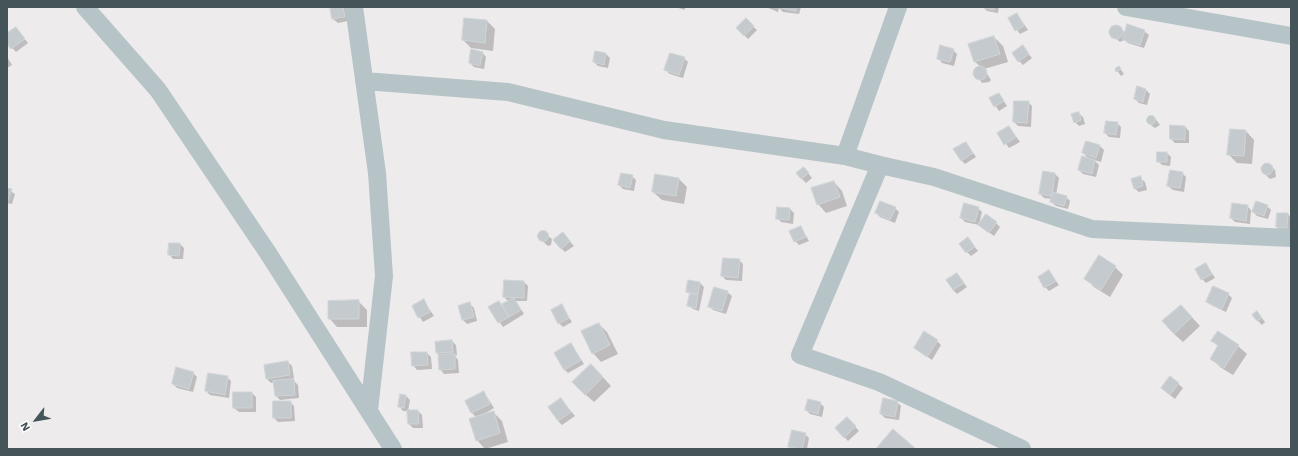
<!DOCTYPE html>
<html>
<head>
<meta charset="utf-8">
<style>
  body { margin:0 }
  #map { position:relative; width:1298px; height:456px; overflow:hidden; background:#eeebec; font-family:"Work Sans",sans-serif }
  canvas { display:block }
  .frame { position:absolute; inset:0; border:8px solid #445458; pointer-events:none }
  .north { position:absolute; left:16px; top:400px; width:40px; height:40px; -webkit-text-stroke:3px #fff; paint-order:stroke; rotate:239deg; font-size:11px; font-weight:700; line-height:16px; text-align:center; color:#445458 }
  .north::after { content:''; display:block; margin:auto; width:14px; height:18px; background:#445458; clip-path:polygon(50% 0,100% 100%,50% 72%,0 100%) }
</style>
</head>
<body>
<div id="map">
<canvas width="1298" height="456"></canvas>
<div class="frame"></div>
<div class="north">N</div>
</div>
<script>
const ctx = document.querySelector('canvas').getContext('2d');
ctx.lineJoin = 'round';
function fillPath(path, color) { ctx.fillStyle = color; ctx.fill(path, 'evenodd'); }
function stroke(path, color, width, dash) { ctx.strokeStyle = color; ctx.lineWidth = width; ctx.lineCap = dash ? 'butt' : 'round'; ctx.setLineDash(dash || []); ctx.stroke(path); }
const shadow = new Path2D(`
  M331,7H346L348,21L338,23L333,19Z
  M675,7H685V10Z
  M766,7H801L799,14L783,12L779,8L778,12Z
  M983,7H999L998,13L987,11Z
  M1017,14L1028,30L1020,34L1009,19Z
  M465,19L487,21L495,29L493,51L471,48L463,40Z
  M746,20L757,30L748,39L738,28Z
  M1117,26L1126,33L1144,31L1149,35L1144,48L1128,43L1124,40L1120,42L1110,33L1111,29Z
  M19,32L28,43L16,52L7,42V34Z
  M994,37L1003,46L1008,62L984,69L991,80L989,82L982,83L975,72L976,69L982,68L974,61Z
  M1023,47L1032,58L1023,65L1019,61Z
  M953,50L957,54L954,66L942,63L938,58Z
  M482,52L486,57L484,69L474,67L470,63Z
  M595,52L606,54L610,58L608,68L598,66L594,62Z
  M7,57L12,65L7,68Z
  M684,58L688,62L683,78L670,74L665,70Z
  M1119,67L1124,74L1121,76L1116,69Z
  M1138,88L1146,90L1150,94L1147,105L1139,103L1135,99Z
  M999,94L1007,106L999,111L991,99Z
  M1028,102L1032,106L1031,127L1018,126L1014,122Z
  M1078,113L1083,117L1085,124L1079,126L1075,122Z
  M1150,116L1155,118L1160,125L1155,128L1152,126L1148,122Z
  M1117,123L1121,127L1120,138L1109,137L1105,133Z
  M1171,126L1185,127L1189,131V143H1175L1171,139Z
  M1009,127L1020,142L1009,148L999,134Z
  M1231,130L1246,131L1254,140L1252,164L1237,163L1228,154Z
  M1087,142L1100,146L1104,150L1101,162L1094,160L1099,165L1096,177L1083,174L1079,170L1089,159L1083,153Z
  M966,143L976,157L965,164L961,160Z
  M1167,153L1171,157L1170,166L1162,165L1158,161Z
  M1265,164L1271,166L1275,170L1276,177L1270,179L1266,175L1262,170Z
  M804,168L812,178L806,183L802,179Z
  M1044,172L1055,174L1059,178L1056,195L1066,197L1070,201L1068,209L1056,206L1051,202L1052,199L1044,198L1040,194Z
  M1182,173L1186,177L1184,192L1173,190L1168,186Z
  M656,175L679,179L687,187L684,204L662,200L653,192Z
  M632,176L636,180L634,191L623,189L619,185Z
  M1140,178L1145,182L1147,190L1139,192L1134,188Z
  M834,182L842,191L847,206L826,213L818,204Z
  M7,189L15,194L12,204L7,203Z
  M1247,206L1251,210L1250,224L1235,222L1231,218Z
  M1267,206L1271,210L1268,219L1257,216L1253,212Z
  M895,208L899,212L895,223L880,217L876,213Z
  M978,208L982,212L979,225L965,222L961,218Z
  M790,209L794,213L793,224L781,222L777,218Z
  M1288,214L1291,218V232L1281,231L1277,227Z
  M996,223L1000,227L994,236L979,225Z
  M801,227L809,241L799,245L795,241Z
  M543,232L552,239L551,245L548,246L539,238L540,233Z
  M567,238L574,246L565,252L561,248Z
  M968,238L978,251L971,256L967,252Z
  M180,244L184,248L183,259H173L169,254Z
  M739,260L743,264L742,281L726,280L722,276Z
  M1206,264L1215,278L1206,283L1202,279Z
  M1115,267L1123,275L1110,297L1094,287L1086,279Z
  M1049,272L1059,285L1049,291L1045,287Z
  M957,274L967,287L957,294L953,290Z
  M524,282L528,286L527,301H516L524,314L503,327L490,308L499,302L502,306L509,302L504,297Z
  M700,283L704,287L699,311L693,309L688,305L691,295L687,292Z
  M727,292L732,296L726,314L713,310L709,306Z
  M1228,294L1232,298L1226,312L1211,305L1207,301Z
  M358,301L367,310V327H337L329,318Z
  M424,301L434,316L423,322L413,307Z
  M470,304L474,308L477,321L467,324L463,320Z
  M561,306L572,322L563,327L559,323Z
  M1257,312L1265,322L1262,325L1258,321Z
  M1189,314L1200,326L1183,342L1174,334Z
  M599,324L607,332L618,354L601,362L593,353Z
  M452,341L456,345L457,355L455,356L458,360L459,373L444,374L440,369L441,356L437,353L436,342Z
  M937,341L941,345L932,360L915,348Z
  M1212,341L1238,346L1247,354L1233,375L1220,367L1211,358L1219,347Z
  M571,344L584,364L568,373L564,369Z
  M427,353L431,357L432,369L417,370L413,365Z
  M288,362L292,366L294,378L292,379L298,385L299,398L280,400L276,396L274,382L271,383L267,379Z
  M193,373L197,377L193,392L177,388L173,384Z
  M600,374L611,386L594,402L585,394Z
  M227,377L231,381L229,398L210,395L206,391Z
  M1170,377L1183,388L1175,399L1166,392Z
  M484,392L494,408L479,417L493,412L502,421L508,442L485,449L477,440L476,417L472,413L466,401Z
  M252,393L256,397V412H239L234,408Z
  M406,396L410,400L408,411H418L422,415L423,428H413L409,424L408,411H403L399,406Z
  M561,399L575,416L562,425L558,421Z
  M290,402L294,406L295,421L278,422L274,418Z
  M897,402L901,406L899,420L885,418L881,414Z
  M820,403L824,407L822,417L810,414L806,410Z
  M847,418L859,431L848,441L836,428Z
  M805,434L809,438L807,449H792L789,447Z`);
const building = new Path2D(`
  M330,7H343L345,17L332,19Z
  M778,7H796V11Z
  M982,7H994V10Z
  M1017,13L1024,26L1015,31L1008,18Z
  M464,18L487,20L485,43L462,40Z
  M746,18L754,26L744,36L736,28Z
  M1127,24L1145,30L1140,45L1123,40Z
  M1109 32a7 7 0 1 1 14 0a7 7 0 1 1-14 0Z
  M16,27L25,39L11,49L7,44V33Z
  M994,36L1000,54L974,62L968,44Z
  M940,45L954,49L950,62L937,59Z
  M1023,45L1029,54L1018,62L1012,53Z
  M471,49L483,52L480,66L469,63Z
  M595,51L606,53L604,65L593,62Z
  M670,53L685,57L679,75L664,70Z
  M1119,66L1121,69L1116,72L1115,69Z
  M973 73a7 7 0 1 1 14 0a7 7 0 1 1-14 0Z
  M1137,86L1146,89L1143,102L1134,99Z
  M999,93L1004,101L994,107L989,98Z
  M1014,101H1029L1027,123L1013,122Z
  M1079,112L1081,120L1074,123L1071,114Z
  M1146.5 120a4.5 4.5 0 1 1 9 0a4.5 4.5 0 1 1-9 0Z
  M1106,121L1118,122L1116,135L1104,133Z
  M1170,125L1185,126V140L1170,139Z
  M1009,126L1016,137L1004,145L997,133Z
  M1230,129L1246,130L1244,156L1227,155Z
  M1086,141L1100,145L1096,158L1082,153Z
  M966,142L973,153L961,161L953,149Z
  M1157,152H1167V162H1157Z
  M1082,156L1095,160L1092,174L1078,170Z
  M1261 169a6 6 0 1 1 12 0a6 6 0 1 1-12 0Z
  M804,167L809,173L801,179L796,173Z
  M1170,170L1183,172L1180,188L1167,186Z
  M1043,171L1055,173L1052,196L1039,194Z
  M621,173L633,175L630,188L618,185Z
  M655,174L679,178L676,196L652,192Z
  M1141,176L1143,186L1134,189L1131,179Z
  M834,181L840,197L817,205L811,188Z
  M7,188L12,189L8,201H7Z
  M1053,192L1067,196L1064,206L1050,202Z
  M880,201L896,207L890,220L875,213Z
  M1256,201L1268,205L1264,216L1252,212Z
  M964,203L979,207L975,222L960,218Z
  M1232,203L1248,205L1246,221L1230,218Z
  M777,207L790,208L789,220L776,219Z
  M1277,213H1288L1287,228L1276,227Z
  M986,214L997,222L989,233L978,225Z
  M801,226L806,237L794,242L789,231Z
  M537.5 236a5.5 5.5 0 1 1 11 0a5.5 5.5 0 1 1-11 0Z
  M563,232L570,241L561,249L553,240Z
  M968,237L975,247L966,253L959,244Z
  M169,243H180L179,256L168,255Z
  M1099,255L1116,266L1101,290L1084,279Z
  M723,258L740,259L738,278L721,276Z
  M1206,263L1212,274L1201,280L1195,269Z
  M1049,270L1056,281L1044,288L1038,277Z
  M957,273L964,283L953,290L946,280Z
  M504,280L524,281V298L503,297Z
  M688,280L700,282L698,294L686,292Z
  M1213,286L1229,293L1222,309L1206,302Z
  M714,287L728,291L722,311L708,307Z
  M690,293L698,295L696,308L687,306Z
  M514,298L521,310L509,317L502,304Z
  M424,299L430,312L418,318L412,306Z
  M359,300V319H328V301Z
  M499,301L509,317L498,323L488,307Z
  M470,302L474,317L462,320L458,306Z
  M562,304L569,318L558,324L551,310Z
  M1181,305L1192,317L1174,334L1162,321Z
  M1257,311L1262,318L1257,321L1252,315Z
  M599,323L610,345L592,354L581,331Z
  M924,331L938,340L927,357L914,348Z
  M1218,331L1239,345L1224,368L1210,359L1218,345L1211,341Z
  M452,340L453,352L436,353L435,342Z
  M571,343L581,360L564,370L554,353Z
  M411,352H427L428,365L412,366Z
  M455,354V369L439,370L438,355Z
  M288,361L290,375L266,379L264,365Z
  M591,364L603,377L585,395L572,382Z
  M176,367L194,372L189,389L172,384Z
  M208,373L228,376L225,395L205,391Z
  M1170,376L1179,383L1170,395L1161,388Z
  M294,379L295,395L275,396L273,381Z
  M484,391L490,404L471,413L465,401Z
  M233,392H252V408H233Z
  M400,394L406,395L404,408L398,407Z
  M561,398L571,412L558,421L548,407Z
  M883,398L898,401L895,417L880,414Z
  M808,399L821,402L818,414L805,410Z
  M273,401H291V418H273Z
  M407,410H418L419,424H408Z
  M494,411L500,433L476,441L469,419Z
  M847,417L856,426L844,438L835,428Z
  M893,429L916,449H876Z
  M792,430L806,433L802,449L788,447Z`);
const street = new Path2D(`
  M85,7L158,90L268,253L393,449
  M354,7L377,173L384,276L369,410
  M1126,7L1291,36
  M364,81L508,92L664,130L845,156L880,165L800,355L879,382L1022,449
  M845,156L898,7
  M880,165L934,177L1092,229L1291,238`);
fillPath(shadow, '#0003');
fillPath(building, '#c5cace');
stroke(building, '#cfd4d7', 1);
stroke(street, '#b6c4c8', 18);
</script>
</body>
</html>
